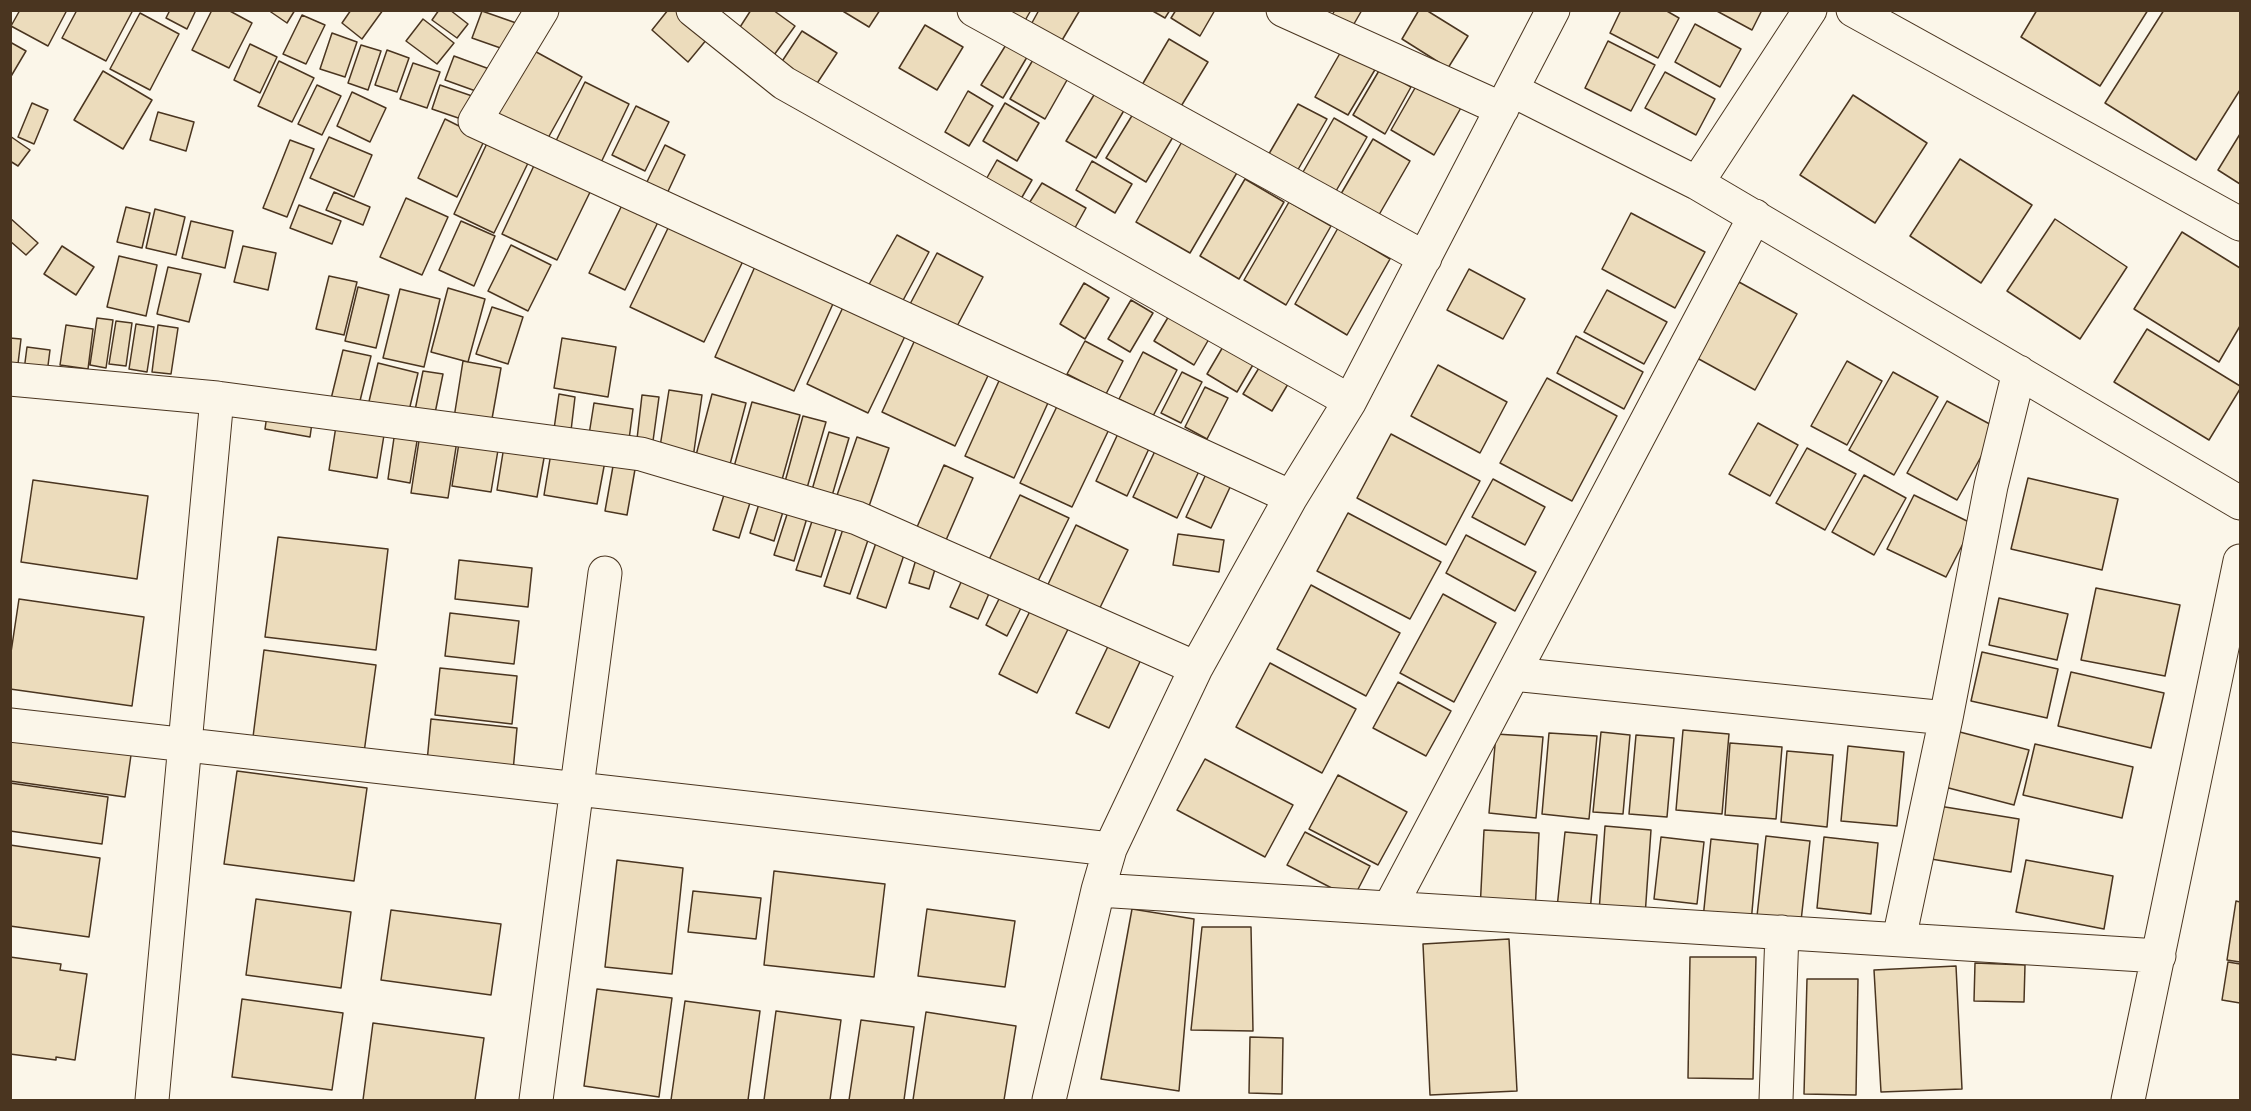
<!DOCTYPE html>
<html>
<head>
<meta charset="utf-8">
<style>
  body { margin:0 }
  #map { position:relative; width:2251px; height:1111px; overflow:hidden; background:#fbf6e9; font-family:Mulish,sans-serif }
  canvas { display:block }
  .frame { position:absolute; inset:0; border:12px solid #4a3520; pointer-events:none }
</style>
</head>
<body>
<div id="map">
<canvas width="2251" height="1111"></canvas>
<div class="frame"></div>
</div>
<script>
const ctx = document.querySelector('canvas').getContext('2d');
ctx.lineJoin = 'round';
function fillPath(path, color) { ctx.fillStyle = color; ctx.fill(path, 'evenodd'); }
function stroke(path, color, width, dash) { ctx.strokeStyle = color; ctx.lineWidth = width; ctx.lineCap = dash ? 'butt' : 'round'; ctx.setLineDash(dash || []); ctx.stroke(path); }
const building = new Path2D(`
  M20,10H67L48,46L11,26Z
  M77,10H133L106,61L62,38Z
  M170,10H196L187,29L166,18Z
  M212,10H228L252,23L229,68L192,50Z
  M268,10H295L287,23Z
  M351,10H383L362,39L342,23Z
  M439,10H450L468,24L457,38L432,20Z
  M668,10H686L712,33L688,62L652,30Z
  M751,10H773L795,26L769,62L733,38Z
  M841,10H880L869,27Z
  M979,10H1031L1018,33Z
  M1039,10H1080L1058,47L1028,30Z
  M1151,10H1170L1165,18Z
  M1176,10H1215L1200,36L1171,18Z
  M1335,10H1362L1347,36L1327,24Z
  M1419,10H1426L1468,36L1448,68L1402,39Z
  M1621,10H1665L1679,18L1658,58L1610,33Z
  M1715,10H1762L1752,30Z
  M2037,10H2148L2100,86L2021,37Z
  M2164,10H2240V90L2196,160L2105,103Z
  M482,11L519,24L509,51L472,38Z
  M140,13L179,34L150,90L110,69Z
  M302,15L325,25L306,64L283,54Z
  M423,19L454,43L437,64L406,41Z
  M1695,24L1741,49L1720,87L1675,62Z
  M925,25L963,47L937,90L899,68Z
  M802,31L837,53L812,91L777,69Z
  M332,33L357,42L345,77L320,69Z
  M1169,39L1208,62L1180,108L1142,85Z
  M1009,40L1030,52L1003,98L981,85Z
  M1608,41L1655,65L1631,111L1585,88Z
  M10,42L26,51L10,78Z
  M250,44L277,57L260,93L234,80Z
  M361,45L381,51L368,90L348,83Z
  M529,48L582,77L543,147L490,118Z
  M1343,48L1376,68L1348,115L1315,97Z
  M387,50L409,58L397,92L375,85Z
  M1037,53L1071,73L1045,119L1010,99Z
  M454,56L492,70L484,94L445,80Z
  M279,61L314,78L292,122L258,106Z
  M413,63L440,72L427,108L400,99Z
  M1380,69L1411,87L1385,134L1353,115Z
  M103,71L152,100L123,149L74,120Z
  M1665,72L1715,99L1696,135L1645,108Z
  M1419,81L1462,106L1434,155L1391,130Z
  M585,82L629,104L596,173L551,151Z
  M317,85L341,96L322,135L298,124Z
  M440,85L475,97L467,121L432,109Z
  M1097,90L1126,107L1096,158L1066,141Z
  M968,91L993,106L969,146L945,132Z
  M352,92L386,108L370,142L337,126Z
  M1853,95L1927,143L1875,223L1800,175Z
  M32,103L48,110L34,144L18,137Z
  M1005,103L1039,123L1017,161L983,141Z
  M1298,104L1327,119L1292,180L1263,164Z
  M636,106L669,122L645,171L612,155Z
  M158,112L194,122L186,151L150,140Z
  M1133,114L1173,137L1146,182L1106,158Z
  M1334,118L1367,137L1332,198L1299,179Z
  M445,119L485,139L457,197L418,178Z
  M2240,134V184L2218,170Z
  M10,136L30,150L18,166L10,161Z
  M329,137L372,155L354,197L310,178Z
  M489,139L530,159L494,233L454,214Z
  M1373,139L1410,161L1376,220L1338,199Z
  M290,140L314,149L287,217L263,208Z
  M1183,140L1238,171L1190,253L1136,222Z
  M665,145L685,155L664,200L643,190Z
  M538,157L594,184L557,260L502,234Z
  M1960,159L2032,205L1981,283L1910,236Z
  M997,160L1032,180L1018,204L984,183Z
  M1092,161L1132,184L1115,213L1076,190Z
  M1245,179L1284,202L1239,279L1200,256Z
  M1042,183L1086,208L1071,235L1026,208Z
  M334,192L370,207L363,225L326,210Z
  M406,198L448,217L422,275L380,257Z
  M624,201L660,218L625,290L589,273Z
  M1289,202L1331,226L1286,305L1244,280Z
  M299,205L341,221L332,244L290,228Z
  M126,207L150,213L142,248L117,242Z
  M155,209L185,217L176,255L146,248Z
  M1631,213L1705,252L1675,308L1602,269Z
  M10,218L38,243L26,255L10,241Z
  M2055,219L2127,267L2080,339L2007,291Z
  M191,221L233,231L225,268L182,258Z
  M461,221L495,236L474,286L439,270Z
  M670,224L744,259L704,342L630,307Z
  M1338,228L1390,259L1347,335L1295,304Z
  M2182,232L2240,268V326L2219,362L2134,309Z
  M897,235L929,252L900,306L867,288Z
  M511,245L551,265L528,311L488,291Z
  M62,246L94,267L76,295L44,274Z
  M243,246L276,253L268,290L234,282Z
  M937,253L983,277L955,330L909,306Z
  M119,256L157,265L146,316L107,307Z
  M757,262L836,297L794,391L715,357Z
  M168,267L201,274L189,322L157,314Z
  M1469,269L1525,299L1503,339L1447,310Z
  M329,276L357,282L344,335L316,329Z
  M1739,282L1797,314L1755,390L1697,358Z
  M1084,283L1109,298L1085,339L1060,324Z
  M358,287L389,295L376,348L345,341Z
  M448,288L485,299L468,362L431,352Z
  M400,289L440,299L424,367L383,358Z
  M1607,290L1667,322L1644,364L1584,332Z
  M1131,300L1153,313L1130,352L1108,339Z
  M845,303L907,332L868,413L807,384Z
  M492,307L523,317L508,364L476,354Z
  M1173,309L1213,332L1194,365L1154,341Z
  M97,318L113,320L106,368L90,365Z
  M116,321L132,323L126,366L109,364Z
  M136,324L154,327L147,372L129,369Z
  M66,325L93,329L88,369L60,365Z
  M158,325L178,328L171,374L152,372Z
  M2147,329L2240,386V389L2209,440L2114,382Z
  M919,331L993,365L955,446L882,412Z
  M1576,336L1643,372L1624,409L1557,373Z
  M10,338L21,339L17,372L10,371Z
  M562,338L616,347L608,397L554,388Z
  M1085,341L1123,361L1106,394L1067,374Z
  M1224,345L1254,363L1237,392L1207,374Z
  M27,347L50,350L46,381L23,378Z
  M343,350L371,356L358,409L330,403Z
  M1143,352L1177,370L1153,416L1119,399Z
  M463,361L501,368L490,430L453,424Z
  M1847,361L1882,381L1847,445L1811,426Z
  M378,363L418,373L407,419L367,410Z
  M1262,363L1291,379L1272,411L1243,394Z
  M1438,365L1507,402L1480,453L1411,416Z
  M423,371L443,374L433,423L413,420Z
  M1003,372L1052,394L1014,478L965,456Z
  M1182,372L1202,382L1181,423L1161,413Z
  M1893,372L1938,397L1894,475L1849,450Z
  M1547,378L1617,416L1572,501L1500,463Z
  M1205,387L1228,398L1207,439L1185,427Z
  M669,390L702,395L693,458L659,453Z
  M559,394L575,397L570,439L553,436Z
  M712,394L746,403L728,472L694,463Z
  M642,395L659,397L653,441L637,439Z
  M1062,396L1113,421L1072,507L1020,483Z
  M1947,401L1997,428L1957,500L1907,473Z
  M752,402L800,415L780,487L732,474Z
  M594,403L633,409L628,447L588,441Z
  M268,408L313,416L310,437L265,429Z
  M803,416L826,422L805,495L783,489Z
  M337,420L385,429L377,478L329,470Z
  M1758,423L1798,445L1770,496L1729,474Z
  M1122,425L1153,440L1127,496L1096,481Z
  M395,431L418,435L410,483L388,479Z
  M829,432L849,438L829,506L809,500Z
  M420,434L457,441L448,498L411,493Z
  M1391,434L1480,481L1446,545L1357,498Z
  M460,437L499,444L491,492L452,486Z
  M857,437L889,448L865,518L833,507Z
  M505,440L546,447L537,497L497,490Z
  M552,447L606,456L597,504L544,495Z
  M1807,448L1856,474L1825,530L1776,503Z
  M1156,449L1200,469L1177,518L1133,497Z
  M615,455L637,458L627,515L605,511Z
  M944,465L973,478L943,547L914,534Z
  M1207,472L1232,483L1211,528L1186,517Z
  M1864,475L1906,498L1874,555L1832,532Z
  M2028,478L2118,499L2102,570L2011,549Z
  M1493,479L1545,507L1525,545L1472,517Z
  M33,480L148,496L137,579L21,562Z
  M728,482L754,490L739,538L713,530Z
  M762,494L786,502L774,541L750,533Z
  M1020,495L1069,518L1033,591L985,568Z
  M1914,495L1973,524L1946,577L1887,549Z
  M791,502L810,508L794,561L774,555Z
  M816,509L840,517L821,577L796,570Z
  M1348,513L1441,562L1410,619L1317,571Z
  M1076,525L1128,550L1094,620L1043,595Z
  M844,526L870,534L850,594L824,586Z
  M879,534L908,543L886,608L857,598Z
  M1178,534L1224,540L1219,572L1173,565Z
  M1466,535L1536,572L1515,611L1446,573Z
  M278,537L388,549L376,650L265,637Z
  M919,549L939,556L929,589L909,583Z
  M459,560L532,568L528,607L455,599Z
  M966,571L994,582L978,619L950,607Z
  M1311,585L1400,633L1366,696L1277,649Z
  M2096,588L2180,605L2165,676L2081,660Z
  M1004,589L1025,600L1007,636L986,625Z
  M1443,594L1496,623L1454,702L1400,673Z
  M1999,598L2068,614L2057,660L1989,645Z
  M19,599L144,617L132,706L10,689V659Z
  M1033,605L1071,623L1037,693L999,674Z
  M450,613L519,621L514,664L445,656Z
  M1112,638L1144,653L1109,728L1076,713Z
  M264,650L376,665L363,760L252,745Z
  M1982,652L2058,669L2047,718L1971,701Z
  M1270,663L1356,709L1322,773L1236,727Z
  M440,668L517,676L512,724L435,715Z
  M2071,672L2164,693L2151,748L2058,726Z
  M1398,682L1451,711L1426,756L1373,728Z
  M431,719L517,728L513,771L427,762Z
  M1683,730L1729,734L1722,814L1676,810Z
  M10,731L132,748L125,797L10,781Z
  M1956,731L2029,750L2014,805L1941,786Z
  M1601,732L1630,735L1623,814L1593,812Z
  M1549,733L1597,736L1589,819L1542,814Z
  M1496,734L1543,737L1536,818L1489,813Z
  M1636,735L1674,738L1667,817L1629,814Z
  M1730,743L1782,747L1776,819L1725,815Z
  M2035,744L2133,767L2122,818L2023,795Z
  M1848,746L1904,752L1897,826L1841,821Z
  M1787,751L1833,755L1827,827L1781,822Z
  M1205,759L1293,805L1265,857L1177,810Z
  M237,771L367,788L354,881L224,864Z
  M1338,775L1407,812L1378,865L1309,829Z
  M10,783L108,797L102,844L10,831Z
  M1939,806L2019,819L2011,872L1931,859Z
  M1605,826L1651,830L1645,916L1599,912Z
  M1484,830L1539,833L1535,913L1480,910Z
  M1305,832L1370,866L1353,899L1287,865Z
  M1565,832L1597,835L1590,912L1557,908Z
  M1766,836L1810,841L1801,921L1757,916Z
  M1661,837L1704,842L1697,904L1654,899Z
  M1824,837L1878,843L1871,914L1817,908Z
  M1711,839L1758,844L1751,923L1703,919Z
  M10,845L100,858L89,937L10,926Z
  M617,860L683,868L672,974L605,967Z
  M2026,860L2113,876L2104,929L2016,912Z
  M774,871L885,884L874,977L764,965Z
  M693,891L761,898L756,939L688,932Z
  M256,899L351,912L341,988L246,975Z
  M2236,901L2240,902V962L2227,960Z
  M927,909L1015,921L1005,987L918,976Z
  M1132,909L1194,919L1179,1091L1101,1079Z
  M391,910L501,924L491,995L381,980Z
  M1202,927H1251L1253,1031L1191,1030Z
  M1509,939L1517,1091L1430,1095L1423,944Z
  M10,957L61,964L60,970L87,974L75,1060L56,1057V1060L10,1054Z
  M1690,957H1756L1753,1079L1688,1078Z
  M2228,962L2240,964V1003L2222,1000Z
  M1975,963L2025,965L2024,1002L1974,1001Z
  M1956,966L1962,1089L1881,1092L1874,970Z
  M1807,979H1858L1856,1095L1804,1094Z
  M597,989L672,998L659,1097L584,1086Z
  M242,999L343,1013L332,1090L232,1077Z
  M685,1001L760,1011L748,1100H671Z
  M776,1011L841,1020L830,1100H764Z
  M926,1012L1016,1026L1004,1100H913Z
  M861,1020L914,1027L904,1100H849Z
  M373,1023L484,1038L475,1100H363Z
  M1250,1037L1283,1038L1282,1094L1249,1093Z`);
const minor = new Path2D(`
  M542,10L475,121L1291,497
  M693,10L784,83L1350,401
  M974,10L1425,258
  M1283,10L1502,109
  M1853,10L2240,224
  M1512,90L1697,183L2240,503
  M1697,183L1810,10
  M10,379L217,398L641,454L857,518L1196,668
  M1513,674L1946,718
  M10,725L1110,849
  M1098,890L2159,956
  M1390,907L1755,216
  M1899,939L1946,718L1991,486L2019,372
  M152,1100L217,398
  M536,1100L605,573
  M1049,1100L1098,890L1110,849L1196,668L1291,497L1350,401L1553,10
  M1776,1100L1782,932
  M2128,1100L2240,561`);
fillPath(building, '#ecdcbc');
stroke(building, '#4a3520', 1.5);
stroke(minor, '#4a3520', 35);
stroke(minor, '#fbf6e9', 33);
</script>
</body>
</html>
